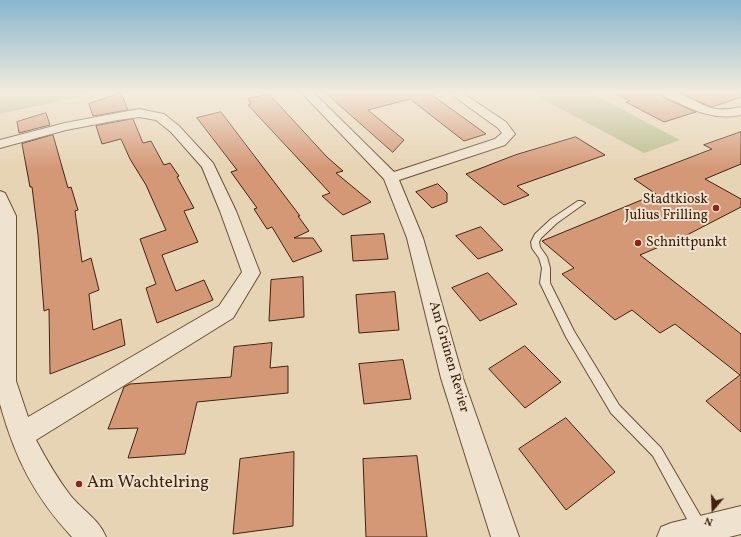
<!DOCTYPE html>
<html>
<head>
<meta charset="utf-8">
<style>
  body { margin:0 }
  #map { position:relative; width:741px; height:537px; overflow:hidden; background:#e7d4b5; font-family:Vollkorn,serif }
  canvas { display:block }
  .north { position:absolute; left:693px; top:489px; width:40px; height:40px; -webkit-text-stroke:3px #efe3cf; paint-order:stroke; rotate:199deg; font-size:11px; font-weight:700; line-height:16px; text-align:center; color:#41210f }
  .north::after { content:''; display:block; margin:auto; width:14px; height:18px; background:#41210f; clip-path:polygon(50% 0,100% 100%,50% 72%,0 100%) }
</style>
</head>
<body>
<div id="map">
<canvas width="741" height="537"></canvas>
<div class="north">N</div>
</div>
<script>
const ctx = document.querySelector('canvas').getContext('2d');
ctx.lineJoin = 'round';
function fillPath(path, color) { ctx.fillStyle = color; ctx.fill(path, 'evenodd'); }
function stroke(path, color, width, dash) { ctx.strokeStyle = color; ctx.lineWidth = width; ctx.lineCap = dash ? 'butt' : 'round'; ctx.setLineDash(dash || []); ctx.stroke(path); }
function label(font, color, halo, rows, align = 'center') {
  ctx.font = font + ' Vollkorn,serif'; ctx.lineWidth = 4; ctx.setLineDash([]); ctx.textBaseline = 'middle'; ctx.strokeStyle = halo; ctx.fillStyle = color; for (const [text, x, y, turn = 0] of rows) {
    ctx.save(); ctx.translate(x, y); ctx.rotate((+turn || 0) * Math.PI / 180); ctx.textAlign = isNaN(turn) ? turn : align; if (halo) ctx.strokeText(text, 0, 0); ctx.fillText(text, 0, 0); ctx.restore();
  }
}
const green = new Path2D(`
  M0,92H100L0,114Z
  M529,92H589L680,140L644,153Z`);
const building = new Path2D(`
  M325,92H428L486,134L464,141L410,99L368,110L404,140L393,152Z
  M612,92H658L666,99L696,112L664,122L626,102L630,101Z
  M678,92H741V97L712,107Z
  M121,93L128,110L93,116L89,104Z
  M269,94L327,157L343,171L336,173L371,202L343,215L322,196L330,193L248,105L251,104L248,99Z
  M221,112L300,216H298L309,231L294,238H313L322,251L293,262L272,227L267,229L254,209L257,208L231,172L237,170L197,118Z
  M46,113L50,125L19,133L17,122Z
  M133,119L143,143L151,141L164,165L170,163L179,176L177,177L194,208L184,211L198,242L162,255L176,291L204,280L213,300L157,323L146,288L156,284L140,239L166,230L146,185L130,159L121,139L102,144L96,126Z
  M741,132V164L705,179L741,199V207L685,236L640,255L741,334V432L706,401L740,375L675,324L660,333L632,310L615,320L562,274L574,268L542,241L656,194L634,179L712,149L704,145Z
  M53,135L68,188L71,187L78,210L75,211L82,262L91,258L99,290L89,294L93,330L121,319L125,345L50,374L49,309L44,311L38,235L32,187H30L22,144Z
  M576,137L605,155L517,186L529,195L504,205L466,174L515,155Z
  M438,184L447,193V202L432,208L416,192Z
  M481,227L503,250L478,259L456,236Z
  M384,234L388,259L353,261L351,236Z
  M488,273L517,304L480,321L452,288Z
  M303,277L304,317L269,321L271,280Z
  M395,292L399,330L359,333L356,295Z
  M272,343L270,368L288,366V393L197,402L185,454L128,458L138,428L108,429L124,387L130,384L231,377L234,347Z
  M525,346L561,382L525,408L489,369Z
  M403,360L411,399L364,404L359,364Z
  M566,418L615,472L566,510L519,449Z
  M294,452L293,526L233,534L240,459Z
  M417,456L427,537H366L363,459Z`);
const service = new Path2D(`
  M578,201H581L585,203L557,223L541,238L539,242L540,247L547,257L550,268V283L574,331L619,405L661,448L704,522L706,527L704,532L699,534L694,532L653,456L611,413L566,337L540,283L542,268L539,258L532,248L531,242L535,234L551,219Z`);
const minor = new Path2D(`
  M301,92H313L394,172L495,139L502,133L498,128L448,92H461L506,122L515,134L505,145L399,180L423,238L463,378L519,537H491L441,378L407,238L384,179Z
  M659,92C664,92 670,91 675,93C703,101 707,115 741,107V115C717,120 696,112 675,101C670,99 663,97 659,92Z
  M139,109L164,114L179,126L213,163L236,211L260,273L233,318L36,440C46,459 57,478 70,495C82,510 99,519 106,537H72C34,496 15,458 0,404V191L5,193L16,216V381L28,417L219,306L242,272L220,211L202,167L171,132L156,120L139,117L118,120L66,130L0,148V140L65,123Z
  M741,506V534L729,537H657L661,527L671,523Z`);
const markers = [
  [716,208,4,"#8f2418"],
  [638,243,4,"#8f2418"],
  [79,484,4,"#8f2418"]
];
const poiNames = [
  ["Stadtkiosk",708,200],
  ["Julius Frilling",708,216],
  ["Schnittpunkt",646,243,"left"]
];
const streetNames = [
  ["Am Grünen Revier",448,357,74]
];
const nearPoinames = [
  ["Am Wachtelring",87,484]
];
fillPath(green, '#b8bc8c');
fillPath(building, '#d59877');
stroke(building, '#41210f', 1);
stroke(service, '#6a4e38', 2);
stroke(minor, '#6a4e38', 2);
fillPath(service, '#efe3cf');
fillPath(minor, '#efe3cf');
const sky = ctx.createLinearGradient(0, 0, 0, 168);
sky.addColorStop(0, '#88b6ce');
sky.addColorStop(0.55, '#f4ecde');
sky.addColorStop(1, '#f4ecde00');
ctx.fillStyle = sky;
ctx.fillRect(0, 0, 741, 168);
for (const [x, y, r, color] of markers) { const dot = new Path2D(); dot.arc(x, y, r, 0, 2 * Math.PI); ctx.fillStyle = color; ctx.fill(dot); stroke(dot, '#efe3cf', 1.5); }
label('14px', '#41210f', '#efe3cf', poiNames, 'right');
label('14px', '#41210f', '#efe3cf', streetNames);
label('17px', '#41210f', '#efe3cf', nearPoinames, 'left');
</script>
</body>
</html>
